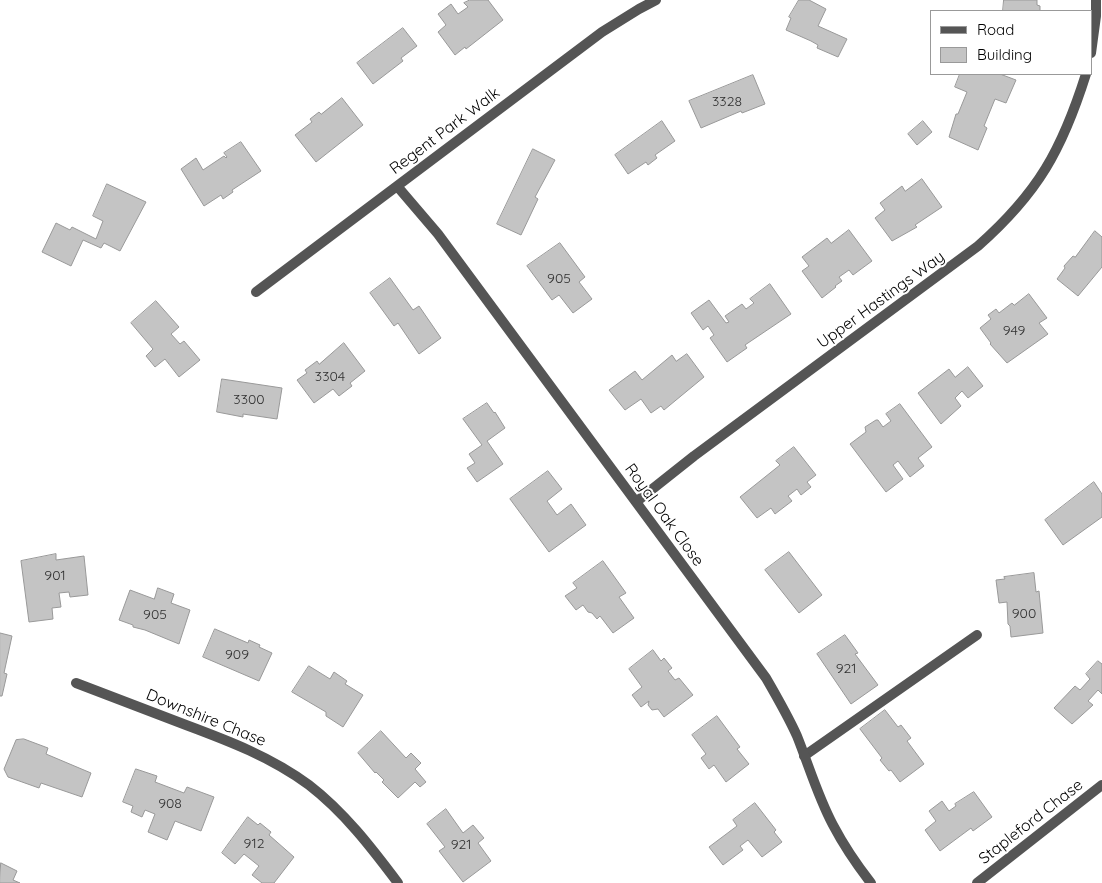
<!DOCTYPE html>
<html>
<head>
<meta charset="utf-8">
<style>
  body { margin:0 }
  #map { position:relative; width:1102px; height:883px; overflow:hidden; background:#fff; font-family:Quicksand,sans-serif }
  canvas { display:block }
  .legend { position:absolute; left:930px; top:10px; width:162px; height:65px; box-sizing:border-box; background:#fff; border:1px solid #999; margin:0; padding:6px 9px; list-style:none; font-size:15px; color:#000 }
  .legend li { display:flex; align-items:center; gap:10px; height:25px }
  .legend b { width:25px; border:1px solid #999 }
</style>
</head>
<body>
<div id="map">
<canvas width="1102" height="883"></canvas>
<ul class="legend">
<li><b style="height:6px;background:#555"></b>Road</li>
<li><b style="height:14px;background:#c4c4c4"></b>Building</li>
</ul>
</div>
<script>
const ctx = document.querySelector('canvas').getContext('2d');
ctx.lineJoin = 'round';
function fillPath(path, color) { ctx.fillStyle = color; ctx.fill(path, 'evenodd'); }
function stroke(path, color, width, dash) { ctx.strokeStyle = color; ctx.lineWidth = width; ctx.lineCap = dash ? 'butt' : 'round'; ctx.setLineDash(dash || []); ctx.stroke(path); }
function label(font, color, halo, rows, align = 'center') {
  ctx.font = font + ' Quicksand,sans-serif'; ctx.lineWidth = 4; ctx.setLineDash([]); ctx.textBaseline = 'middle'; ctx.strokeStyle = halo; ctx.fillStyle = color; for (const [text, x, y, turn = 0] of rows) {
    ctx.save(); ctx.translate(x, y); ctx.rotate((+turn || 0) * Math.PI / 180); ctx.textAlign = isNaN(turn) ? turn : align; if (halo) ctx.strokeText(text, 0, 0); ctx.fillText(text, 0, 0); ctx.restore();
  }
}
const building = new Path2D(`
  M470,0H488L503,20L466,49L465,47L455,55L438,32L446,25L438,14L451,4L458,14L468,7L464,3Z
  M799,0H809L826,9L818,26L847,39L838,57L817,48L818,45L811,41L786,30L791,18L789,17Z
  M1004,0H1037V5L1040,6V11H1003Z
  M403,28L417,46L401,58L403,61L373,84L357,63Z
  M960,74H1000L1016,80L1006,103L995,99L984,126L987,128L978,150L949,137L956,114H958L967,92L955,87Z
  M753,75L765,104L742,113L741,111L701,128L689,101Z
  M342,98L363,125L316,162L295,135L312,122L310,119L319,112L321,114Z
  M662,121L675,141L655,155L657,158L648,165L646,162L628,174L615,155Z
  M923,121L932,132L917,145L908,134Z
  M241,142L261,171L232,190L233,192L223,199L221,195L204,206L181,169L196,158L203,170L224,156L226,158L227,157L224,153Z
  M533,149L555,160L535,197L538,199L521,235L497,224Z
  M922,179L942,207L915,225L917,227L892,241L875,218L885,210L880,203L902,186L905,191Z
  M107,184L146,202L120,251L104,243L101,248L83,240L71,266L42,252L56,223L70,230L72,227L96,239L103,221L93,216Z
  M849,230L872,261L853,275L849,270L839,277L842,281L835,286L836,287L822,298L802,271L809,266L802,257L827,238L831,243Z
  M1095,231L1102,237V267L1078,296L1057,279L1065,268L1064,266L1073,256L1075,257Z
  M560,243L585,277L579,282L592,299L573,313L559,295L552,300L527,266Z
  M390,278L413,310L419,306L441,338L419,354L398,323L394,326L370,293Z
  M770,284L791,314L745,345L747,348L727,362L710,338L714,335L708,326L703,330L691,313L709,300L726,323L729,322L725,316L742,304L746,309L754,303L750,299Z
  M1029,294L1047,318L1039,323L1048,334L1007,363L990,344L991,343L980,328L991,319L988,315L996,309L999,313L1012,303L1014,305Z
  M156,301L179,327L171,334L180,344L184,341L200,360L179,377L165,359L155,367L146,356L153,349L131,323Z
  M344,343L365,371L350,383L352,386L339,396L333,389L314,403L297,380L307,373L305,370L317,361L319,364Z
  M687,354L704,377L664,410L661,406L651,413L641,399L625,410L609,390L635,371L642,380L672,355L676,361Z
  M968,367L983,386L968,398L962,391L955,398L961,406L941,424L918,393L949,369L955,377Z
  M222,379L282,388L277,419L243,414V417L217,412Z
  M487,403L494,413L495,412L505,428L487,441L503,464L477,482L467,468L475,463L469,454L482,445L463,419Z
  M900,404L932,447L918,458L924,466L910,477L898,461L893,465L903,479L886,492L850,444L866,432L865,427L876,420H878L883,427L891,421L886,414Z
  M794,447L816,475L807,482L811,487L801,495L797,489L788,496L792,501L775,514L771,508L757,518L740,497L780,465L776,461Z
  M548,471L562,489L547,501L557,515L571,504L586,525L549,552L510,499Z
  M1094,482L1102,494V517L1063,545L1045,520Z
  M789,552L822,595L799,613L765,570Z
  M56,554V560L84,556L88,595L70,597L69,592L59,593L61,607L52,608L53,619L29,622L21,561Z
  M603,561L626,593L619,597L634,618L613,633L600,616L597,619L592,613L588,612L583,605L576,610L565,596L577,588L573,583Z
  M1034,573L1036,592L1039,591L1043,633L1011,637L1010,626L1008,624L1007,602L999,603L996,580L1005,579L1004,577Z
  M158,588L174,594L171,603L190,610L179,644L145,630L133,627V625L119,620L130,590L154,599Z
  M215,629L248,643L249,640L260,645L259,647L272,653L259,681L203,657Z
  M0,633L12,636L4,673L7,674L2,696H0Z
  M845,635L858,653L855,654L878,685L851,704L817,654Z
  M653,650L661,661L664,658L672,668L668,671L675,680L679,678L693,695L664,717L658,709L652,710L648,705L649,701L641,707L632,695L642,687L629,669Z
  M1098,661L1102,664V694L1098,690L1088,701L1093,705L1072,724L1054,708L1075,686L1080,690L1090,679L1086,674Z
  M309,666L330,679L334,672L347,681L345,684L363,695L343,727L326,716V712L292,692Z
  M885,710L898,727L901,725L911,738L907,741L924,764L900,782L891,770L889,771L880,760L882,758L860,729Z
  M717,716L740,747L737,749L749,764L726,782L714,765L709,769L701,758L706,754L692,735Z
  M381,731L406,758L411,753L421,763L415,769L426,782L420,787L415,782L398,798L382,782L384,780L376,772L375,773L358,753Z
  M24,739L48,748L46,754L91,773L82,797L41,783L39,788L8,777L4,769L16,740Z
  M136,769L157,776L155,782L184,793L187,787L214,797L201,831L175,821L167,840L148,832L155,814L145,810L142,817L131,812L133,806L123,802Z
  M974,792L992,817L973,831L971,828L940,851L925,830L936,821L929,811L942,801L949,811L956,806L955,804Z
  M755,803L776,830L774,832L782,842L762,857L748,840L740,846L743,850L723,865L709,847L737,826L733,820Z
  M446,809L463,833L473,825L484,838L478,843L491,861L463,882L439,851L445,847L427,824Z
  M248,817L258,825L260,823L271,832L269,835L294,857L274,883H262L252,875L259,866L244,854L235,864L222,853Z
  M1,863L17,871L13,880L20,883H0Z`);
const service = new Path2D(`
  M804,756L977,635`);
const minor = new Path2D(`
  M1091,53L1096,16V0
  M397,186L438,234L766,678C777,697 788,716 797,736C809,766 818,797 833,825C844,846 857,865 871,883
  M256,292L602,32L639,9L656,0
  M636,502L694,456L978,246C1038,193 1062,150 1086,74
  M76,683C113,697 149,711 186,725C229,741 271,757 309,785C344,812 371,847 398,883
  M977,883L1102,785`);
const numberNames = [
  ["3328",727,102],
  ["905",559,279],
  ["949",1014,331],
  ["3304",330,377],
  ["3300",249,400],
  ["901",55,576],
  ["900",1024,614],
  ["905",155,615],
  ["909",237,655],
  ["921",846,669],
  ["908",170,804],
  ["912",254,844],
  ["921",461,845]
];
const streetNames = [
  ["Regent Park Walk",445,131,-37],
  ["Upper Hastings Way",881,300,-36],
  ["Royal Oak Close",664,515,54],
  ["Downshire Chase",206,718,22],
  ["Stapleford Chase",1031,822,-38]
];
fillPath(building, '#c4c4c4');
stroke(building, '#999', 1);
stroke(service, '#555', 10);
stroke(minor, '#555', 10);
label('14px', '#313131', null, numberNames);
label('16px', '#000', '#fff', streetNames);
</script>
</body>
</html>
